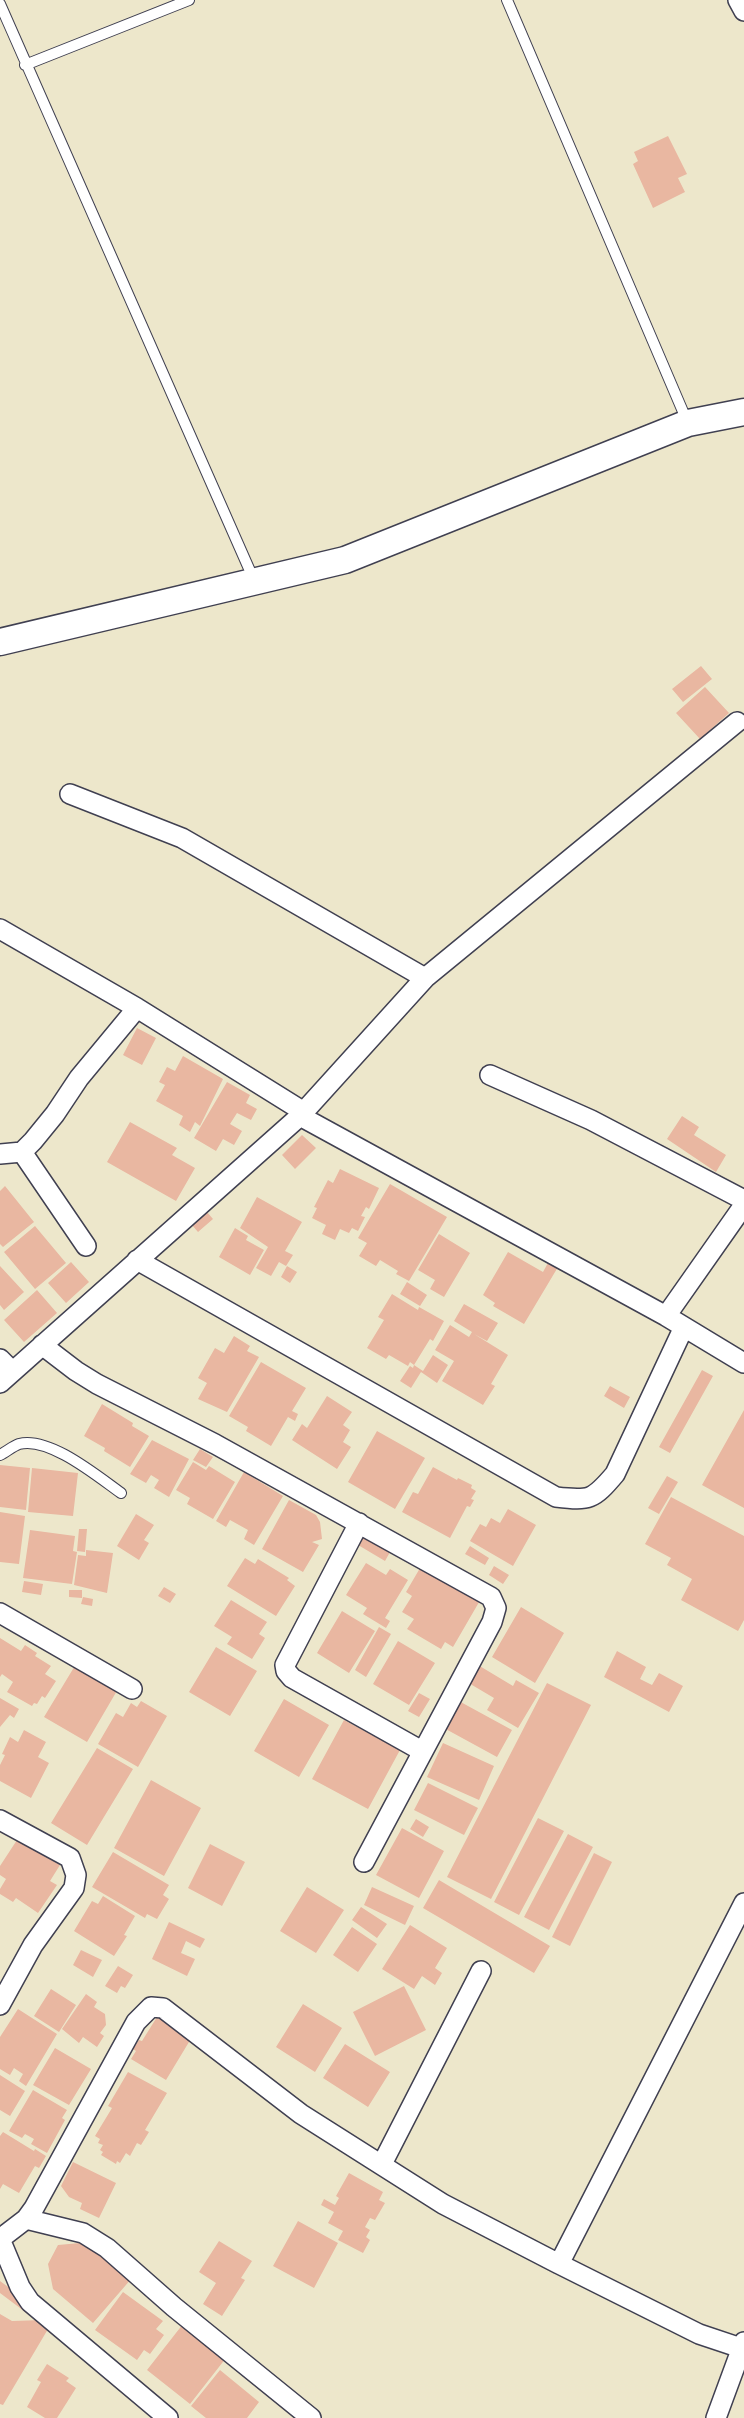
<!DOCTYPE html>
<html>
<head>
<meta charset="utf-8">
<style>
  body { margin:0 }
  canvas { display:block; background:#ede7cb }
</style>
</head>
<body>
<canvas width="744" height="2418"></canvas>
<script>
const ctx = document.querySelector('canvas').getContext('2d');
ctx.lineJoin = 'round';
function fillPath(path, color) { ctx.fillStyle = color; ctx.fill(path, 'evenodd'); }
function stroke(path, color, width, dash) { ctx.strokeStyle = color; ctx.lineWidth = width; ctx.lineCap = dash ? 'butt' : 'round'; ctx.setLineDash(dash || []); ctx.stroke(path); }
const building = new Path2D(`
  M668,136L687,174L678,178L685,192L653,208L633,164L638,161L634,152Z
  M701,666L712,679L683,702L672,689Z
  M705,687L729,713L700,739L676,713Z
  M137,1028L156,1038L142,1065L123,1055Z
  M183,1056L223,1079L200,1126L195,1122L190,1132L179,1125L183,1116L156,1101L165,1085L159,1082L167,1067L175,1071Z
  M227,1082L250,1095L246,1103L257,1109L251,1120L237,1113L230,1124L242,1131L234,1145L223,1139L216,1151L194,1138Z
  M682,1116L699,1127L694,1135L726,1155L716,1172L667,1139Z
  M130,1122L177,1148L172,1155L195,1168L176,1201L107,1162Z
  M302,1135L316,1148L295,1169L282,1155Z
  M340,1169L379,1188L369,1209L366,1207L361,1216L365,1217L358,1231L352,1228L349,1233L340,1229L335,1240L322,1234L326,1225L312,1218L317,1208L314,1207L328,1180L333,1183Z
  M390,1184L447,1217L409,1281L396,1274L398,1271L380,1260L376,1266L359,1256L367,1243L358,1238Z
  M5,1186L34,1222L3,1247L0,1244V1191Z
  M257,1197L302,1222L285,1251L293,1255L286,1266L279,1262L271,1276L256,1268L268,1247L240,1228Z
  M207,1212L213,1219L198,1232L192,1225Z
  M35,1226L66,1263L35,1289L4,1252Z
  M235,1228L248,1236L246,1240L264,1250L250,1275L219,1257Z
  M439,1234L470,1253L444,1297L430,1289L435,1280L418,1270Z
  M508,1252L543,1272L549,1261L558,1267L524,1324L493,1306L495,1303L483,1295Z
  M71,1262L89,1282L66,1303L48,1283Z
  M0,1266L24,1292L4,1310L0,1305Z
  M287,1266L297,1272L290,1283L281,1277Z
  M407,1282L427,1295L420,1306L400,1294Z
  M37,1290L57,1313L24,1342L4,1320Z
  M392,1294L418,1310L419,1307L444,1321L433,1341L430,1339L414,1365L410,1362L408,1366L389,1355L386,1359L367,1348L384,1320L378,1317Z
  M464,1304L498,1323L487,1341L474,1334L508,1355L491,1384L495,1386L483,1405L442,1381L454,1361L435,1350L450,1325L469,1337L472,1332L454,1321Z
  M234,1336L250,1346L247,1351L259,1357L227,1412L198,1399L207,1383L198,1378L215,1348L224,1353Z
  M433,1355L448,1365L437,1383L421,1372L411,1388L400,1381L410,1366L413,1368L414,1365L423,1371Z
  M261,1362L306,1388L292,1411L298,1414L295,1421L288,1417L271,1446L246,1431L248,1427L229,1416Z
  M702,1370L713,1376L670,1453L659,1447Z
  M610,1386L630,1397L624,1408L604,1396Z
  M327,1396L352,1412L343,1425L350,1430L343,1442L351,1447L337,1469L292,1440L302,1424L307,1428Z
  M102,1404L133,1423L132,1426L149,1436L130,1467L104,1451L105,1448L84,1436Z
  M744,1410V1508L702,1485Z
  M377,1431L425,1458L395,1509L348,1482Z
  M152,1440L189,1459L169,1497L154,1488L159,1480L151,1475L146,1483L130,1474Z
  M200,1449L213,1457L206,1467L193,1460Z
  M193,1462L206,1470L209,1466L235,1482L213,1519L187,1504L190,1498L176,1490Z
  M0,1465L30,1468L26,1510L0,1507Z
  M433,1467L457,1480L458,1478L472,1485L471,1488L476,1491L471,1499L474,1500L470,1507L467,1506L450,1538L402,1512L413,1492L418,1494Z
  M32,1468L78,1473L73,1516L28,1512Z
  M244,1472L283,1496L254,1545L244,1539L248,1530L230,1520L226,1527L216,1521Z
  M667,1476L678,1482L659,1514L648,1508Z
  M671,1497L744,1536V1620L738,1631L681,1600L692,1579L667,1565L671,1558L645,1544Z
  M289,1500L316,1515L320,1522L322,1539L312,1542L319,1545L303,1572L262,1549Z
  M508,1509L536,1525L513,1566L470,1541L480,1524L486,1527L491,1518L500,1523Z
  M0,1512L25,1516L19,1564L0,1562Z
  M136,1514L154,1525L144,1540L149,1543L139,1560L117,1546Z
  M363,1526L394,1545L385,1561L353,1542Z
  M79,1529H87L85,1552L77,1551Z
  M30,1530L75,1536L73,1551L77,1552L72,1584L23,1578Z
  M470,1546L489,1558L485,1565L465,1554Z
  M86,1550L113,1553L107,1593L74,1585L78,1555L86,1556Z
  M245,1558L255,1564L258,1559L289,1578L287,1580L295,1586L276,1616L227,1586Z
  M366,1563L386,1575L390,1569L408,1580L385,1618L390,1621L386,1628L363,1614L367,1608L346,1595Z
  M423,1563L482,1597L453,1647L445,1642L441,1649L407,1629L414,1619L402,1612L412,1596L406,1592Z
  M494,1566L509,1575L503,1584L489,1575Z
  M24,1581L43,1584L41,1595L22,1592Z
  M164,1587L176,1594L170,1603L158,1596Z
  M69,1590H82V1598L69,1597Z
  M83,1597L93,1599L92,1606L81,1604Z
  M231,1600L267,1622L259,1634L265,1638L252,1659L227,1644L232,1637L214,1626Z
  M521,1607L564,1633L535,1683L492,1657Z
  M342,1611L375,1631L349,1673L317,1653Z
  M379,1627L391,1634L366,1677L355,1670Z
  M0,1638L21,1651L25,1645L37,1653L35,1656L51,1666L45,1674L56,1681L45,1698L42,1696L37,1704L34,1703L32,1706L7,1692L13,1682L2,1674L0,1677Z
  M398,1641L435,1663L409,1705L373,1684Z
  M216,1647L257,1671L230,1716L189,1692Z
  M617,1651L646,1667L640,1679L652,1685L659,1673L683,1686L669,1712L604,1677Z
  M76,1664L118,1689L87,1742L44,1717Z
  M478,1665L513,1686L516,1680L539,1693L518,1728L487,1710L494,1698L467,1682Z
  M547,1683L591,1705L491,1899L447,1877Z
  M419,1693L430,1699L419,1717L408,1711Z
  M0,1698L19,1709L14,1718L10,1715L0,1727Z
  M284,1699L329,1725L299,1777L254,1751Z
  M457,1700L512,1730L497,1757L442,1727Z
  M141,1701L167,1716L138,1767L98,1744L116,1713L123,1717L131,1703L137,1707Z
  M344,1720L400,1750L368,1809L312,1779Z
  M24,1730L46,1742L38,1757L49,1763L31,1798L0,1781V1765L5,1755L2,1754L10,1737L18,1742Z
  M443,1743L494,1766L479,1800L427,1777Z
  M97,1748L133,1769L87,1845L51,1823Z
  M151,1780L201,1808L164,1876L114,1848Z
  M428,1783L478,1808L464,1835L414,1810Z
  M538,1818L564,1831L519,1915L494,1902Z
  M416,1819L429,1827L423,1837L410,1829Z
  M402,1828L444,1851L419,1898L376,1875Z
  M568,1834L593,1847L549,1930L524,1917Z
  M17,1840L60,1865L50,1881L57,1885L38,1913L16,1898L13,1902L0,1894V1889L6,1879L0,1875V1866Z
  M210,1844L245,1862L222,1906L188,1888Z
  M113,1852L169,1885L163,1895L169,1899L157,1919L147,1914L145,1918L92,1887Z
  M594,1853L612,1862L570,1946L552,1937Z
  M439,1880L550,1946L534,1973L423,1908Z
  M307,1887L344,1910L316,1953L280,1931Z
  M372,1887L414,1906L405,1925L364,1905Z
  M103,1896L135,1916L124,1935L127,1936L114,1956L74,1931L92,1901L98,1904Z
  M361,1907L387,1924L377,1938L352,1920Z
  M169,1922L205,1939L200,1948L186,1941L181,1953L195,1959L187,1976L152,1959Z
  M410,1925L447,1948L435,1968L442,1973L435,1985L422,1976L414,1989L382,1969Z
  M352,1927L377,1944L358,1972L333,1955Z
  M81,1950L102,1960L93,1977L73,1965Z
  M118,1966L133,1975L125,1988L121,1986L117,1993L105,1986Z
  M404,1986L426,2030L375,2056L353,2012Z
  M51,1989L76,2005L59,2032L34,2016Z
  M86,1994L97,2002L94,2007L105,2014L106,2025L100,2033L104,2036L97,2047L83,2037L79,2043L62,2029Z
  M303,2004L342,2028L315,2072L276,2047Z
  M18,2009L57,2034L26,2086L19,2081L23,2074L14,2068L10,2075L0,2069V2037Z
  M157,2017L192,2037L166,2080L131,2059L136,2051L133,2049L139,2040L142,2041Z
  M345,2044L390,2072L368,2107L323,2078Z
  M55,2048L91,2069L69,2105L33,2085Z
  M128,2072L167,2093L145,2130L149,2132L141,2145L137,2143L130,2156L126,2153L120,2163L117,2161L116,2164L101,2155L103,2152L100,2150L103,2145L98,2143L100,2139L95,2136L112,2108L108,2106Z
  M0,2075L25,2091L10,2116L0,2110Z
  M33,2090L67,2110L62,2118L65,2120L47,2153L31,2144L34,2139L25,2134L22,2138L9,2131Z
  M3,2132L34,2151L35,2149L46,2156L39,2168L35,2166L19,2193L3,2184L0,2189V2136Z
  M73,2162L116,2183L99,2218L80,2209L82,2203L69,2197L61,2186Z
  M349,2173L383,2192L379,2200L385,2203L375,2220L370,2218L365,2227L370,2230L366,2237L370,2240L363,2253L338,2240L343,2231L328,2223L334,2212L321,2205L324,2199L335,2205L339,2198L336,2196Z
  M298,2221L338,2243L314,2288L273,2266Z
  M219,2241L252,2261L241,2278L245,2280L222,2316L203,2304L216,2283L199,2272Z
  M80,2243L102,2252L132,2278L93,2323L53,2289L48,2264L58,2245Z
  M0,2281L38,2309L32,2317L0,2293Z
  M123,2292L163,2321L156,2329L164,2335L150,2354L144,2350L137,2360L95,2330Z
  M0,2314L12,2321L43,2320L51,2324L3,2405L0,2404Z
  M183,2324L226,2358L190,2404L147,2370Z
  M47,2364L69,2378L66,2381L76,2388L57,2418H45L27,2407L41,2382L37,2380Z
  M220,2370L259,2402L247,2418H206L191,2406Z`);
const lane = new Path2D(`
  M507,0L687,421
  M0,4L254,580
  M25,65L189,0
  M0,1455C6,1452 13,1446 19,1444C49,1436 97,1476 121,1493`);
const street = new Path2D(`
  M738,0L744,11
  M70,794L182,838L425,978
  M0,929L137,1008
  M490,1075L591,1120L744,1200
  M300,1116L666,1316L744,1363
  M22,1152L86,1246
  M0,1154L22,1152L33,1141L55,1114L79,1078L137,1008L304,1112
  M137,1260L556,1497C590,1501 593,1500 615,1474L683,1329
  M666,1316L744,1205
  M42,1345L76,1371L97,1384L215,1444L491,1597L496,1608L492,1622L364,1862
  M0,1359L12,1371
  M0,1383L300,1116L425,978L737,722
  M359,1523L285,1665L286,1671L292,1678L422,1751
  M0,1613L132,1689
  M0,1820L70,1858L76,1875L74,1888L33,1945L0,2005
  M382,2164L481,1971
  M26,2219L83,2233L107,2248L174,2307L311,2418
  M0,2239L26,2219L34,2208L136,2022L151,2007L163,2008L301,2114L443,2204L559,2264
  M0,2239L20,2287L30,2302L168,2418
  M741,2348L699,2334L559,2264L744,1903
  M716,2418L744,2342`);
const secondary = new Path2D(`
  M0,642L345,560L688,423L744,412`);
fillPath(building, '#e9b7a1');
stroke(lane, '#404051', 12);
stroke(street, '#404051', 22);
stroke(secondary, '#404051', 29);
stroke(lane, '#fff', 10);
stroke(street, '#fff', 19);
stroke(secondary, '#fff', 26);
</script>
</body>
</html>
